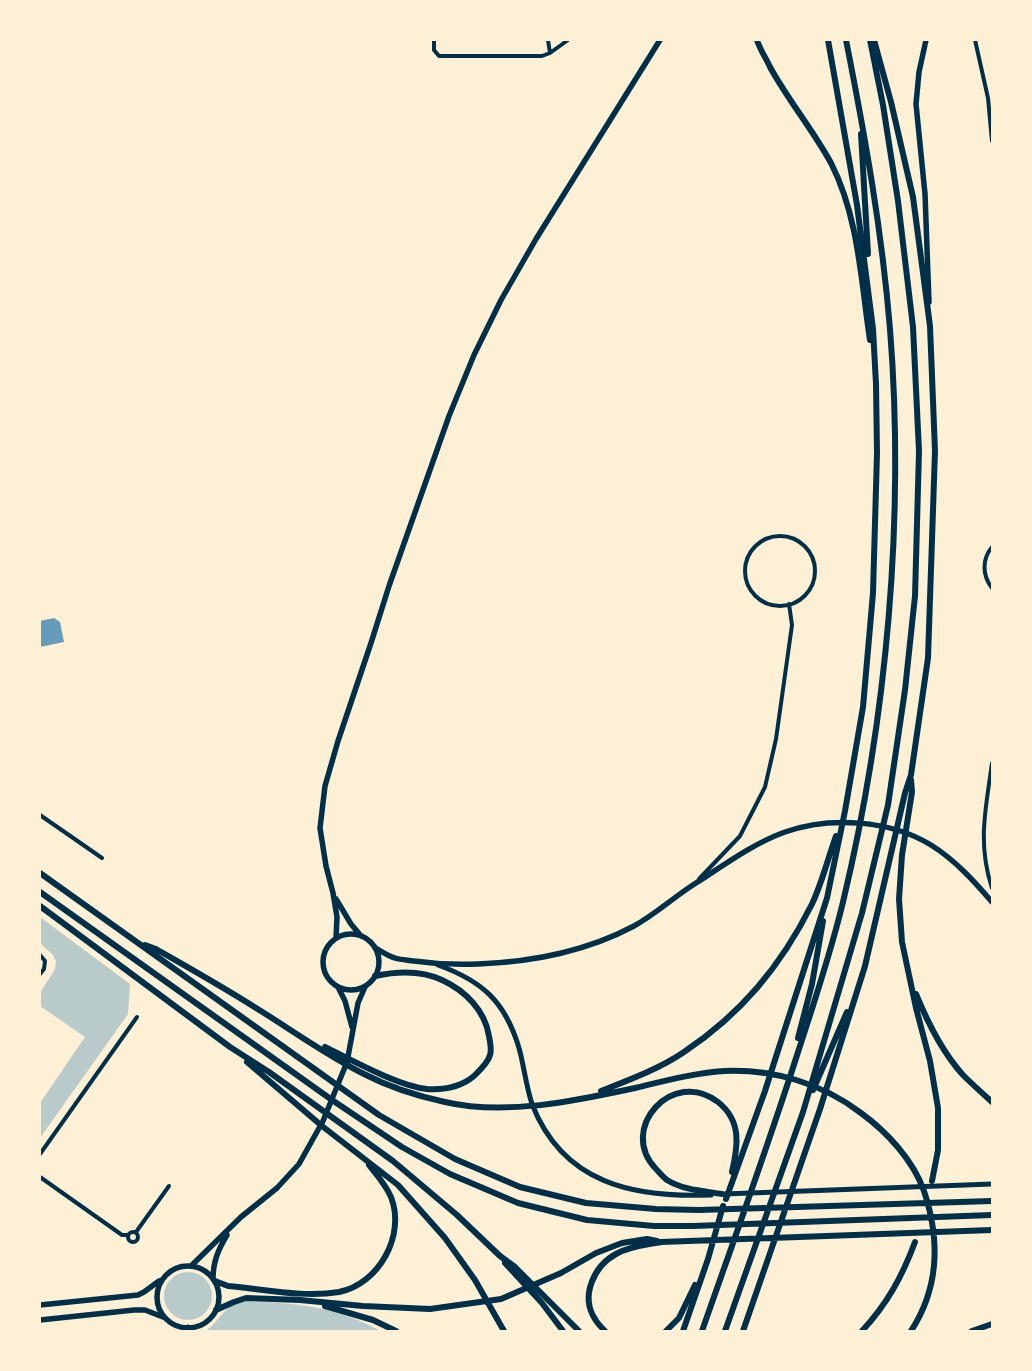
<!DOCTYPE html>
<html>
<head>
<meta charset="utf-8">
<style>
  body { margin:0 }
  #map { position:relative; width:1032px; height:1371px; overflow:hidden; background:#fdf0d5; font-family:Ubuntu,sans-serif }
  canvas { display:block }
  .frame { position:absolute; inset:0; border:41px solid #fdf0d5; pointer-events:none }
</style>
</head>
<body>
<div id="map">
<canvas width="1032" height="1371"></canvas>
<div class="frame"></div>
</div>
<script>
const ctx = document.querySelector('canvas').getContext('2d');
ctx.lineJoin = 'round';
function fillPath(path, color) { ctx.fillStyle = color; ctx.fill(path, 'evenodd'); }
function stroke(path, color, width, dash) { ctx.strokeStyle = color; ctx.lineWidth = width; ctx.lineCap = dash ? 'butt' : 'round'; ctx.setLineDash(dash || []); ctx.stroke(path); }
const green = new Path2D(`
  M40,917L130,984L128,1014L40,1138V1103L85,1037L40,1006V993L55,969L56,961L53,955L40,943Z
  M164 1296a24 24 0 1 1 48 0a24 24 0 1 1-48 0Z
  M247,1301C267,1302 287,1303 306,1306C332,1309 358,1319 381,1331H205C214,1326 218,1318 225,1311C231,1305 239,1303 247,1301Z`);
const water = new Path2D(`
  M54,618L60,622L64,642L40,647V621Z`);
const minor = new Path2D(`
  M434,40V50L439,56H542L550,53L568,40
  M548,40L550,53
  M975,40L988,98L992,141
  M745 571a35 35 0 1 1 70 0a35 35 0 1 1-70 0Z
  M992,547C982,559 982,575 992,588
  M992,763C986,808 977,843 992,888
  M40,815L102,858
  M699,879L740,836L765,787L776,739L792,625L789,604
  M40,955L45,961L44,969L40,974
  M40,1154L137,1017
  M40,1177L122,1235H128
  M128 1237a5 5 0 1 1 10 0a5 5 0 1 1-10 0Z
  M136,1232L169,1186`);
const secondary = new Path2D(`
  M438,965C482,981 505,1001 519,1048C524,1066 526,1086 532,1104C563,1184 634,1198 711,1195
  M724,1194L992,1184
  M188,1327V1331`);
const primary = new Path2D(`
  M926,40L919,72L916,104L925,194L929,302
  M336,899L351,924L361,936
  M323 962a28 28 0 1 1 56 0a28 28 0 1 1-56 0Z
  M336,938L337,917L333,893L326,866L320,828L325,786L338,741L371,643L389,586L449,416L474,355L501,300L536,239L660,40
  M375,948C381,951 388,956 395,958C401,960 408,960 414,961C435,964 456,965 478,964C533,962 585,952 634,926C656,914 675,896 696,883C724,865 754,843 785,832C830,816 890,820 931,845C955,860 974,881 992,902
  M338,987L345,1001L352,1027
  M191,1266L241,1217L277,1188L299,1164L323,1121L347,1062L358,1003L365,987
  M157 1297a31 31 0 1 1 62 0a31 31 0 1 1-62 0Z
  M213,1279C213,1262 218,1250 227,1235
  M40,1305L138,1295L144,1292L159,1281
  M40,1320L134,1310H145L163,1317`);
const motorway = new Path2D(`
  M757,40C760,50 766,58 770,67C788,100 813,130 831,163C859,218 861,281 870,340
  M861,134L868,254
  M911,780L912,792L902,855L899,899L902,942L916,1008L930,1061L938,1108V1150L932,1181
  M40,873L379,1115L455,1159L520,1187L586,1203L656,1209L699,1210L992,1201
  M40,892L332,1100L402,1147L450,1174L518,1203L587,1220L654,1226H693L992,1215
  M40,906L230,1047L269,1072L393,1161L457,1215L500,1256L515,1267L579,1331
  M145,945L156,949C189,968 223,987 256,1008C292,1030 326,1055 364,1074C389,1087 417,1096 445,1102C505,1116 575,1101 635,1088C664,1081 694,1073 724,1071C773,1069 822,1083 861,1113C887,1132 913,1160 924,1191C940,1239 939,1288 911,1331
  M916,994C927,1021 943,1053 963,1075C972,1084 982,1093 992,1102
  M798,1038L812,984L823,921
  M325,1047C352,1060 398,1086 427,1089C443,1090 461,1087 474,1076C479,1071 488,1063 490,1055C492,1050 490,1041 489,1036C485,1011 466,991 442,980C421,970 398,971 375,976
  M247,1062L322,1126L398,1185L445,1238L475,1280L504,1331
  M813,1090L847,1012
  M601,1091C629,1080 659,1069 684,1052C741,1014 781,966 812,904C822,883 828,858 836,836
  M722,1194C704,1191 683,1190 667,1180C663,1177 659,1172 656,1169C617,1129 673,1067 718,1102C742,1121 738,1146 732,1172
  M726,1199L765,1091L827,898L845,811L863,707L873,593L877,453L876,384L873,329L857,205L828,40
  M505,1263L542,1303L563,1331
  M215,1281L228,1286C264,1289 303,1298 339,1292C379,1284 406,1235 391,1197C386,1185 377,1175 369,1165
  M325,1306L373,1320L396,1331
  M216,1310L234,1302L246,1298L300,1300L363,1306L430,1309L501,1299L561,1273L596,1253L622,1243L647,1239L657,1241
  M605,1331C601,1327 597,1323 595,1319C580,1296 594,1266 616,1254C630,1246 646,1245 661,1242L992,1230
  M666,1331L679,1318L695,1285
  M683,1331L708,1259L723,1206
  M702,1331C735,1237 769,1143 799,1049C815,1000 831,952 843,902C887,719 905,517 890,329C882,231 865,136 846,40
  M725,1331L803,1112L862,913L888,805L905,690L915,596L919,451L913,327L898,201L883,105L870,40
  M743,1331L820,1109L865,966L905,793L911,775L928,658L935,451L930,326L913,197L891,102L874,40
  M862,1331C887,1304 902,1277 915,1242
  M972,1331L992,1324`);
fillPath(green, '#b9caca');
fillPath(water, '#669bbc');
stroke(minor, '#003049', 4);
stroke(secondary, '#003049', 5);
stroke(primary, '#003049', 5.5);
stroke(motorway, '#003049', 6);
</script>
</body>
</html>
